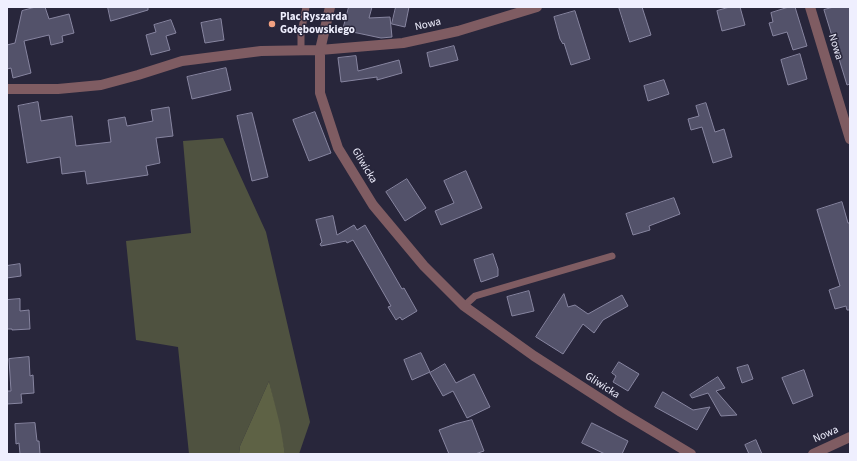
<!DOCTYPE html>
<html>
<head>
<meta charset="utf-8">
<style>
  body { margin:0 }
  #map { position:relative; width:857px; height:461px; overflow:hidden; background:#28263b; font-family:"Source Sans 3",sans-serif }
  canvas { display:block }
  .frame { position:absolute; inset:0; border:8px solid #efeffe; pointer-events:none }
</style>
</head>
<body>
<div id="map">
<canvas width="857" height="461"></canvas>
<div class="frame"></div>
</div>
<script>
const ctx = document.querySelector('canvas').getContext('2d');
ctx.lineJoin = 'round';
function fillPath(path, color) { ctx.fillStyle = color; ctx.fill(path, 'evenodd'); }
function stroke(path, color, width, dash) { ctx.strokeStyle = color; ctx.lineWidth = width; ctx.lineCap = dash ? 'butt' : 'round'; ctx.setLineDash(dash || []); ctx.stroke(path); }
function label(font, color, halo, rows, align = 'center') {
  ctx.font = font + ' "Source Sans 3",sans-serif'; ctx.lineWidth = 3; ctx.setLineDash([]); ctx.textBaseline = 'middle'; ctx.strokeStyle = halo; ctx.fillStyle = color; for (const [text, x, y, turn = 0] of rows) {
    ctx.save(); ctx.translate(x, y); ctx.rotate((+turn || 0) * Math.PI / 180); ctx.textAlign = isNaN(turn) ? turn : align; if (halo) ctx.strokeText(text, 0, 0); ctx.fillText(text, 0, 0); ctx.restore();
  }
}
const green = new Path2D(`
  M223,138L266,232L310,422L299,454H285L269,381L240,446L239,454H189L178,347L136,340L126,241L191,233L183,141Z`);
const forest = new Path2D(`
  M269,381L280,425L285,454H239L240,446Z`);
const building = new Path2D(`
  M36,7H45L49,19L69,14L74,33L62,36L63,42L51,45L49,35L24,41L31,73L13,78L11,68L7,69V45L15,43L22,11Z
  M108,7H148V10L111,21Z
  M349,7H372L369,18L390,17L392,37L381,38L343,30Z
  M396,7H409L405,27L392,24Z
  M619,7H642L651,35L630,42Z
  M730,7H740L745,25L722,31L717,11Z
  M789,7H795L807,46L793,50L787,32L773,36L769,23L773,22L771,13Z
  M834,7H850V84L847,85L824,10Z
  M575,11L590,59L571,65L564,43L563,44L560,39L554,17Z
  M221,19L224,40L205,43L201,23Z
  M171,20L176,33L166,36L170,50L151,55L146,35L156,32L154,25Z
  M454,46L458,60L430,67L427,53Z
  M800,54L807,79L788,85L781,60Z
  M356,56L358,71L399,60L402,73L377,80V77L341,82L338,58Z
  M226,68L231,90L192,99L187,77Z
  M664,80L669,94L648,101L644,86Z
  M38,102L41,121L72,116L76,146L111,142L108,120L125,117L127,126L153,121L151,110L169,107L173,136L156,138L160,163L146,166L148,175L87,184L85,171L62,174L60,157L27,163L18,106Z
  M706,103L715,132L724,129L732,157L713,163L702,127L691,130L688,119L699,116L696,106Z
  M315,112L331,153L309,161L293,120Z
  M252,113L268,177L252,181L237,116Z
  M466,171L482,208L441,225L435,211L454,203L444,181Z
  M407,179L426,208L405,221L386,192Z
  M674,198L680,214L649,226L650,230L633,235L626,214Z
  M842,202L848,223H850V310H847L846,306L835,309L829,290L840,286L817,210Z
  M333,216L337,235L354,225L357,230L365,225L402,289L404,288L417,311L402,320L400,317L396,320L388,307L391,306L353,240L347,243L346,241L321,246L320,244L322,242L316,220Z
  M493,254L498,269V276L481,282L474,260Z
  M20,264L21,276L7,278V266Z
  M529,291L534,311L512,316L507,297Z
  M564,294L568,307L575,305L588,314L622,295L628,306L603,320L594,333L583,324L563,354L536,337Z
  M20,299V311L29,310L30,329L12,330V329H7V300Z
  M421,353L430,372L412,380L404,360Z
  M29,357L30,376L33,375L34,393L21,394L22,403L7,404V391H11L9,359Z
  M619,362L639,374L628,391L613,382L616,376L612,373Z
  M445,364L456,383L474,374L490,407L467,418L453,391L443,396L430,373Z
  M748,365L753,379L742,383L737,368Z
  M804,370L813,396L793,404L782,378Z
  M718,377L725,388L716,391L737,415L721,416L708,393L692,398L690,395Z
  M663,392L693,410L710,407L697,430L655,407Z
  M472,420L484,451L475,454H449L439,430L455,424Z
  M35,423L37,441H39L40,454H20L19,443L16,444L15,424Z
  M592,423L628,441L622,454H605L582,443Z
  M756,440L762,454H749L745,445Z`);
const service = new Path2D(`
  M301,50V33L306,7
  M464,306L475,296L612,256`);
const minor = new Path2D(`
  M330,7L320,50V93L338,148L373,205L424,266L464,306L534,356L621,412L691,454
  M810,7L850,139
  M7,89H58L101,85L138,75L182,61L261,51L320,50L403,43L458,31L537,7
  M813,454L850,437`);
const markers = [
  [272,24,4,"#f2a081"]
];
const poiNames = [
  ["Plac Ryszarda",280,18],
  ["Gołębowskiego",280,31]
];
const streetNames = [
  ["Nowa",428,25,-13],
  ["Nowa",835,47,73],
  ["Gliwicka",364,166,59],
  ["Gliwicka",602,386,33],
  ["Nowa",826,435,-24]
];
fillPath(green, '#4f5240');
fillPath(forest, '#5e6245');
fillPath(building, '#53526a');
stroke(building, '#8785a0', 1);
stroke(service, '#7f5c62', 7);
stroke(minor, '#7f5c62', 10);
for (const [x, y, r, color] of markers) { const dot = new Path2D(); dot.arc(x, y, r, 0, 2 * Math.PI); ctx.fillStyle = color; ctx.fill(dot); stroke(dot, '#28263b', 1.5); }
label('bold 11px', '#efeffe', '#28263b', poiNames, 'left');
label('11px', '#efeffe', '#28263b', streetNames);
</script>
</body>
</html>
